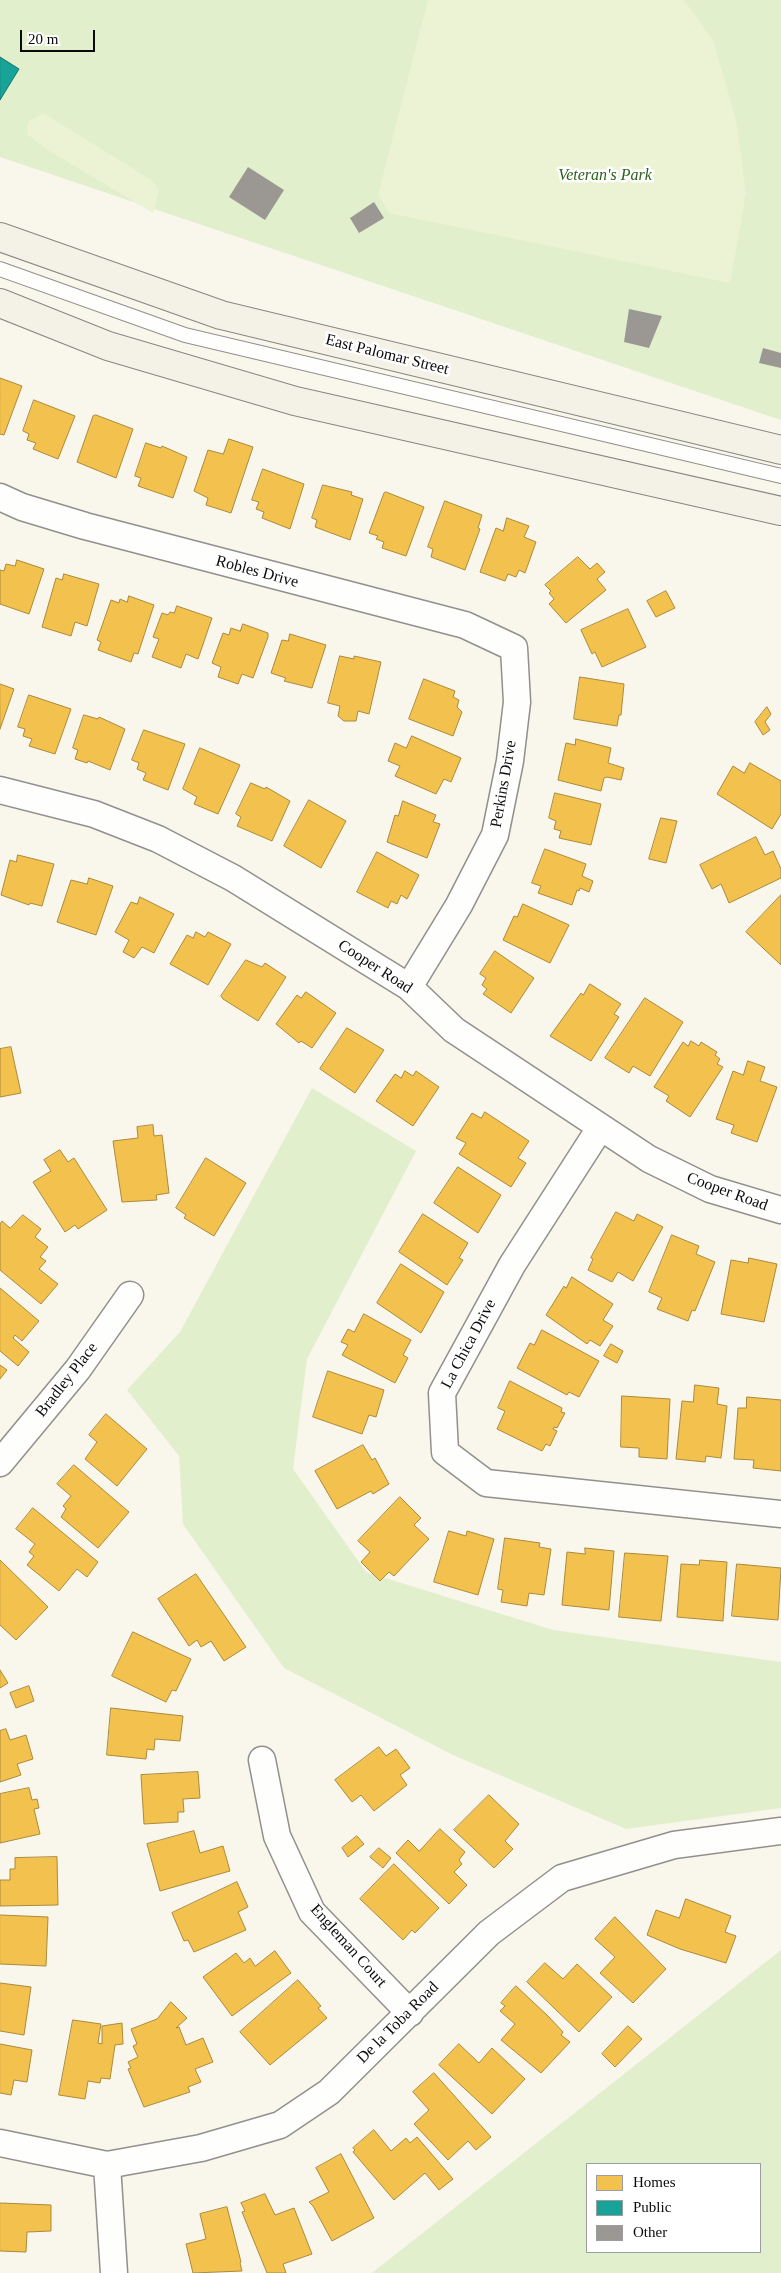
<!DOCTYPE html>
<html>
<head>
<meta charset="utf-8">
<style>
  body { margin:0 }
  #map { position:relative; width:781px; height:2273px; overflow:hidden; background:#f9f6ec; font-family:"Times New Roman",serif }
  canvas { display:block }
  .legend { position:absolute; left:586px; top:2163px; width:175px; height:90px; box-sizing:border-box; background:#fff; border:1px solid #9d9d9d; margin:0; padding:6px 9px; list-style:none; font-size:15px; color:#0a0a0a }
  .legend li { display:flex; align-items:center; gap:10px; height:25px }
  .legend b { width:25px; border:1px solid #9d9d9d }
  .scale { position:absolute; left:20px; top:30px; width:75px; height:22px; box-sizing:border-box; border:2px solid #0a0a0a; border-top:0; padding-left:6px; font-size:15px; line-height:18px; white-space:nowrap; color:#0a0a0a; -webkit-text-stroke:4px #fff; paint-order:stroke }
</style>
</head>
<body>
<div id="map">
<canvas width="781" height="2273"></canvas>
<ul class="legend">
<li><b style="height:14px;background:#f2c14e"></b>Homes</li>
<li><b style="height:14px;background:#17a398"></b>Public</li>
<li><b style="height:14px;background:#9b9893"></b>Other</li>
</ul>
<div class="scale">20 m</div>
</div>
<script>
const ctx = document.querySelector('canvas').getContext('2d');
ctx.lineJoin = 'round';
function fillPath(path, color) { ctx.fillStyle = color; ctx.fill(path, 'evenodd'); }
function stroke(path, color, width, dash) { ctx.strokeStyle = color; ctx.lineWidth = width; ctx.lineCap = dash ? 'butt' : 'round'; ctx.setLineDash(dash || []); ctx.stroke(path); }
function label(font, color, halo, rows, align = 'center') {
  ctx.font = font + ' "Times New Roman",serif'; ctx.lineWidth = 5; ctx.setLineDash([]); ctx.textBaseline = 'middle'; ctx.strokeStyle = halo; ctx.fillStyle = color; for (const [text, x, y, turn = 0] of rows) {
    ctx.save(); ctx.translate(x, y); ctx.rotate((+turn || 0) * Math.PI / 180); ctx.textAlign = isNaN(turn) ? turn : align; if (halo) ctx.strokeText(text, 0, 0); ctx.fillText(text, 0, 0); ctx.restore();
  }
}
const green = new Path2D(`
  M0,0H781V420L0,157Z
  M312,1088L416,1151L307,1359L293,1469L366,1572L553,1630L781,1662V1808L626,1829L453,1755L284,1668L183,1524L179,1456L127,1390L180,1332Z
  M781,1950V2273H372ZM587,2164H760V2252H587Z`);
const pitch = new Path2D(`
  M428,0H684L713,40L736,120L746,193L730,283L389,213L378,195Z
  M43,113L153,181L159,190L153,213L48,150L27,134L28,122Z`);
const homes = new Path2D(`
  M0,378L22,386L4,435L0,434Z
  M34,400L75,416L58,459L33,449L36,443L27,440L29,434L23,431Z
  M96,415L133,429L116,478L77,462L93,416Z
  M229,439L253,447L231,513L206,505L208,498L194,491L208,450L223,454Z
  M146,443L161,448L162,446L187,457L173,498L138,486L141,478L135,476Z
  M263,469L304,484L290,529L262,518L264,512L256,509L259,502L252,500Z
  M323,485L352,492L351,495L363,499L350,540L315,527L317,520L312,518Z
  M386,492L424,507L406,556L382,548L384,542L376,539L378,536L369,533L384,493Z
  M445,501L482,515L478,528L480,529L465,570L431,557L433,549L428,547Z
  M507,518L529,526L524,537L536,542L525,573L519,570L516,577L508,574L505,581L480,572L496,528L503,531Z
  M578,557L590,569L597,563L605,572L597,579L606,590L566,623L549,604L554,599L549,593L551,591L545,585Z
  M17,560L44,569L29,614L0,604V570L4,571L6,564L15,566Z
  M64,574L99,584L87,626L75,622L71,636L42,627L56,578L62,580Z
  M666,591L675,608L656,617L647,601Z
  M129,596L154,605L138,654L134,653L131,662L98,650L101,642L97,640L111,600L119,603L120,599L127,602Z
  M177,606L212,618L198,659L186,654L181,668L152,657L159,639L153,637L162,613L168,615L170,612L174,613Z
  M628,609L646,647L602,667L595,652L592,654L581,630Z
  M243,624L268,633V637L253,678L242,674L238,684L218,677L221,667L212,663L223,633L229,635L231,628L240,631Z
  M290,634L326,645L312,688L284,681L286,678L271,673L282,640L288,641Z
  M340,656L354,659V656L381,662L369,714L358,711L356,721H344L338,716L340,706L328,703Z
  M580,677L624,684L621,715H619L617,726L574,719Z
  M424,679L455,691L453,697L459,700L457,707L462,712L453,736L409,719Z
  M0,684L14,689L0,729Z
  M29,695L71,709L55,754L29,746L32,739L23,736L25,729L18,727Z
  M767,707L771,714L765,722L770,730L763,735L755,722Z
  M84,715L98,719L99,717L125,729L110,770L88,761L87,763L75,759L78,750L73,748Z
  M144,730L185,744L168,790L143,780L146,773L137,769L139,763L132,760Z
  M412,736L461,758L451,782L444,779L436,794L395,776L400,766L388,761L395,743L406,748Z
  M576,739L611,748L608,763L624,768L621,780L607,777L604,778L601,791L558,780L566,743L575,745Z
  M200,748L240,765L218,814L194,804L197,797L183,789Z
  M750,763L781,781V814L772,829L717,794L733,766L744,773Z
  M251,783L265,789L266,787L290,801L272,841L237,826L241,817L236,814Z
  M555,793L601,804L591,845L559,838L561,831L554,829L556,821L549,818Z
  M309,800L346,821L321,868L284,846Z
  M403,801L436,815L433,822L440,824L427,858L387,842L395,815L398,816Z
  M661,818L677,821L666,863L649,859Z
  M756,837L765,855L773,851L781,869V878L729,903L721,884L712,889L700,865Z
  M545,849L586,864L582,876L593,881L589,892L580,888L579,891L577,890L572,905L538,893L541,886L532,883Z
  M377,852L419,875L407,899L401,895L397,904L391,901L388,908L357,892Z
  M18,855L54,864L42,906L30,903L29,905L1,895L10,860L16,862Z
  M89,878L113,886L96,935L57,922L71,880L87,884Z
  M781,895V965L746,932Z
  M140,897L174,914L154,953L142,947L134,958L123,952L129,940L115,932L131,902L137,904Z
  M523,904L569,925L550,963L503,940L514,916L517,917Z
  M196,932L205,937L208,932L231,944L208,985L170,964L187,935L193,938Z
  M495,951L534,978L511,1013L483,994L487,989L482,985L486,978L480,974Z
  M246,960L262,967L265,963L286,977L258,1021L223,999L221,996Z
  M590,984L621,1004L614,1014L619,1017L591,1061L550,1036L581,993L583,995Z
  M306,992L336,1013L312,1048L301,1041L299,1043L276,1024L297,995L301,998Z
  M645,998L683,1022L650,1076L633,1066L629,1073L605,1058Z
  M347,1028L384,1050L355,1093L320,1069Z
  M691,1041L699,1046L701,1042L717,1052L715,1055L720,1059L717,1064L723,1067L690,1117L666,1101L669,1096L654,1087L683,1042L688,1046Z
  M11,1047L21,1093L0,1097V1049Z
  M748,1061L765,1067L760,1081L777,1087L757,1142L731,1133L734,1125L716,1119L733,1071L743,1075Z
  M405,1071L413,1076L416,1071L439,1087L413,1126L376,1101L395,1074L401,1078Z
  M485,1112L529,1141L518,1158L526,1163L511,1187L459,1154L466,1143L456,1138L472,1113L481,1118Z
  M153,1125L154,1136L162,1135L169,1193L156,1195L157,1200L122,1202L113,1141L138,1138L137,1127Z
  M60,1150L68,1162L74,1158L107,1210L78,1229L75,1225L65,1232L33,1182L51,1171L44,1160Z
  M206,1158L246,1183L214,1236L184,1218L186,1215L176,1208Z
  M458,1167L501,1195L478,1233L434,1203Z
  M616,1212L634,1221L637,1214L663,1227L633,1281L618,1272L612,1282L588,1270L593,1259L591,1258Z
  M423,1214L468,1243L459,1258L463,1260L447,1285L399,1252Z
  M23,1215L41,1229L35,1237L48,1247L40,1257L46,1261L39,1269L58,1284L41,1304L0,1270V1224L2,1221L10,1228Z
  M672,1235L699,1246L696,1254L715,1262L695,1311L692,1310L688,1321L657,1309L662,1298L649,1292Z
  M749,1258L777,1264L764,1322L721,1314L731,1260L748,1263Z
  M401,1264L444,1292L421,1333L377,1303Z
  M572,1277L613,1304L603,1320L613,1326L600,1346L590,1340L587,1344L546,1315L564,1286L566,1288Z
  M0,1288L39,1321L22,1341L15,1335L13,1338L29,1352L18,1366L0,1351Z
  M364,1314L411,1340L403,1355L408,1358L395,1383L342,1355L348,1345L341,1342L348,1329L354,1332Z
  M542,1330L599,1361L579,1397L569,1392L567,1395L517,1368L530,1343L534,1345Z
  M611,1344L623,1351L617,1363L604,1356Z
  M0,1365L7,1370L0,1379Z
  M328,1371L384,1390L376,1417L369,1415L362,1434L313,1417Z
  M510,1381L562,1408L561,1412L565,1413L557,1428L554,1427L553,1429L557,1431L550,1446L546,1444L542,1451L497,1429L505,1411L498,1408Z
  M695,1385L719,1388L717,1404L727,1406L721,1458L706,1456L705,1462L676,1459L682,1401L693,1402Z
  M622,1396L670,1399L667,1459L639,1457V1448L621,1447Z
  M747,1397L781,1400V1471L753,1468L754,1460L734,1459L738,1408H746Z
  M106,1414L147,1449L117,1486L85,1459L97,1442L89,1435Z
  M363,1445L372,1460L375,1458L389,1484L373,1494L371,1491L337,1509L315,1471Z
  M74,1465L129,1512L98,1548L61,1517L66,1509L63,1506L71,1496L57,1484Z
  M400,1497L421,1518L414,1525L429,1539L394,1576L389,1572L380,1581L361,1562L370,1552L358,1541Z
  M33,1508L98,1562L87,1577L77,1569L59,1591L27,1565L34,1556L29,1552L35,1544L16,1529Z
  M449,1531L466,1536L467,1531L494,1539L478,1595L434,1582Z
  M505,1538L540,1543L539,1547L551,1549L544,1595L529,1593L527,1606L501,1602L503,1590L498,1589Z
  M585,1548L614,1551L609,1610L562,1605L567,1552L585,1554Z
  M625,1553L668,1556L661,1621L619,1617Z
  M0,1560L48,1607L16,1640L0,1625Z
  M700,1560L727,1562L723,1621L677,1617L681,1564L699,1565Z
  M737,1564L781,1568L778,1620L732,1616Z
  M196,1574L246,1647L224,1661L211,1641L201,1647L197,1640L189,1646L158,1599Z
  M133,1632L191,1659L176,1691L172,1690L166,1702L112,1676Z
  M0,1670L8,1683L0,1688Z
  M29,1686L34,1701L16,1708L10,1693Z
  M111,1708L183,1716L180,1741L155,1739L154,1750L147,1749L146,1759L107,1755Z
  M6,1729L10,1740L26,1735L33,1759L17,1764L21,1775L0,1782V1731Z
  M379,1747L386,1756L396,1749L410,1768L400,1775L407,1785L374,1811L361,1795L352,1802L335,1780Z
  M198,1772L200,1798L183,1799L184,1812H178V1822L144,1824L141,1775Z
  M29,1788L32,1800L37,1799L39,1808L34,1809L40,1834L0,1843V1794Z
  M489,1795L519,1824L505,1841L513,1849L494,1868L454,1830Z
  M440,1829L465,1852L459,1860L462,1864L454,1872L467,1885L449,1904L396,1853L408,1840L419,1851Z
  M194,1831L200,1853L223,1846L230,1871L160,1891L147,1844Z
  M357,1836L364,1844L348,1857L342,1848Z
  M379,1848L391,1858L383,1868L370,1857Z
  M57,1857L58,1905L0,1906V1880H10V1869H15V1858Z
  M394,1864L439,1908L415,1933L412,1930L403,1940L360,1899Z
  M237,1882L248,1907L238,1912L246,1930L194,1952L188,1940L184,1941L172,1913Z
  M686,1899L731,1916L725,1932L736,1936L726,1963L680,1949L647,1935L656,1910L679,1918Z
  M0,1915L48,1917L46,1966L0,1964Z
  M615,1917L666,1969L633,2003L600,1973L615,1957L595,1939Z
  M275,1951L291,1973L232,2016L203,1977L236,1953L244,1963L250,1958L255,1966Z
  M545,1963L563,1979L577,1964L612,1997L579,2032L527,1982Z
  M298,1980L321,2006L318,2008L327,2018L270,2065L240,2032Z
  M0,1983L31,1987L24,2035L0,2031Z
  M516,1986L548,2016L563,2032L561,2035L570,2042L541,2073L501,2040L515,2024L500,2011L505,2006L501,2003Z
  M171,2002L187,2018L176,2028L179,2027L186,2045L203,2038L213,2062L195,2069L201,2082L188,2087L190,2092L144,2107L128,2069L131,2068L128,2062L138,2057L133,2046L137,2044L131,2029L157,2019Z
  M73,2020L101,2024L98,2043L102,2044V2026L122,2023L123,2044L115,2045L110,2079L101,2078L100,2083L88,2081L85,2099L59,2095Z
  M628,2026L642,2039L615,2067L602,2054Z
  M0,2044L32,2050L27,2082L14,2080L11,2095L0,2093Z
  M459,2044L479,2063L492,2048L525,2079L492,2114L439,2065Z
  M434,2073L491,2137L476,2150L468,2141L448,2160L414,2124L429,2110L413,2092Z
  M374,2130L391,2151L406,2138L410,2143L417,2137L453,2179L439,2190L425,2173L394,2200L353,2152L355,2150L353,2148Z
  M341,2154L374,2218L332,2241L313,2206L309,2202L329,2192L316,2168Z
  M265,2194L275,2215L294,2208L312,2254L283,2264L286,2273H267L242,2212L245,2211L241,2203Z
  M0,2203L51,2205V2231L27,2232L26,2252L0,2251Z
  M227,2207L241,2262L240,2263L242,2271L193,2273L186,2244L206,2239L200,2214Z`);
const public = new Path2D(`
  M0,57L19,69L0,100Z`);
const building = new Path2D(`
  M248,167L284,190L265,220L229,197Z
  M374,202L384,218L359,233L350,218Z
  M629,309L662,316L649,348L624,342Z
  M763,348L781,353V368L759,363Z`);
const lane = new Path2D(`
  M0,269L185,335L781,476`);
const street = new Path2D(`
  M0,497L22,507L85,526L465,625L514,648L517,702L510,761L495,835L459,905L409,987
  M0,790L94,814L158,839L233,878L409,987L454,1030L649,1159L710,1189L781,1210
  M600,1128L512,1265L442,1393L445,1452L486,1483L781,1514
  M0,1463L78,1369L130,1295
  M262,1760L277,1836L312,1912L410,2013
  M0,2143L107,2165L201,2148L280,2125L329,2092L489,1933L562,1878L674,1845L781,1831
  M107,2165L114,2273`);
const secondary = new Path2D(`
  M0,237L221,315L781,450
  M0,303L108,346L295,401L781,511`);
const parkNames = [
  ["Veteran's Park",605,176]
];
const streetNames = [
  ["East Palomar Street",387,355,14],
  ["Robles Drive",257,572,15],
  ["Perkins Drive",504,784,-80],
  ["Cooper Road",375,967,33],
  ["Cooper Road",727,1192,20],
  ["La Chica Drive",469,1344,-62],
  ["Bradley Place",67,1380,-52],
  ["Engleman Court",348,1946,48],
  ["De la Toba Road",398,2023,-45]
];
fillPath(green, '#e2efcc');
fillPath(pitch, '#ecf3d5');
fillPath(homes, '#f2c14e');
stroke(homes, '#ac8a3a', 1);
fillPath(public, '#17a398');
stroke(public, '#13756d', 1);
fillPath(building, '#9b9893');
stroke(lane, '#92908c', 16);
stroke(street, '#92908c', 29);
stroke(secondary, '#888782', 30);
stroke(lane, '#fefefc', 14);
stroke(street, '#fefefc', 26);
stroke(secondary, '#f4f2e6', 28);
label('italic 16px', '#2c611a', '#fff', parkNames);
label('16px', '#0a0a0a', '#fff', streetNames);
</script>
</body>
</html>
